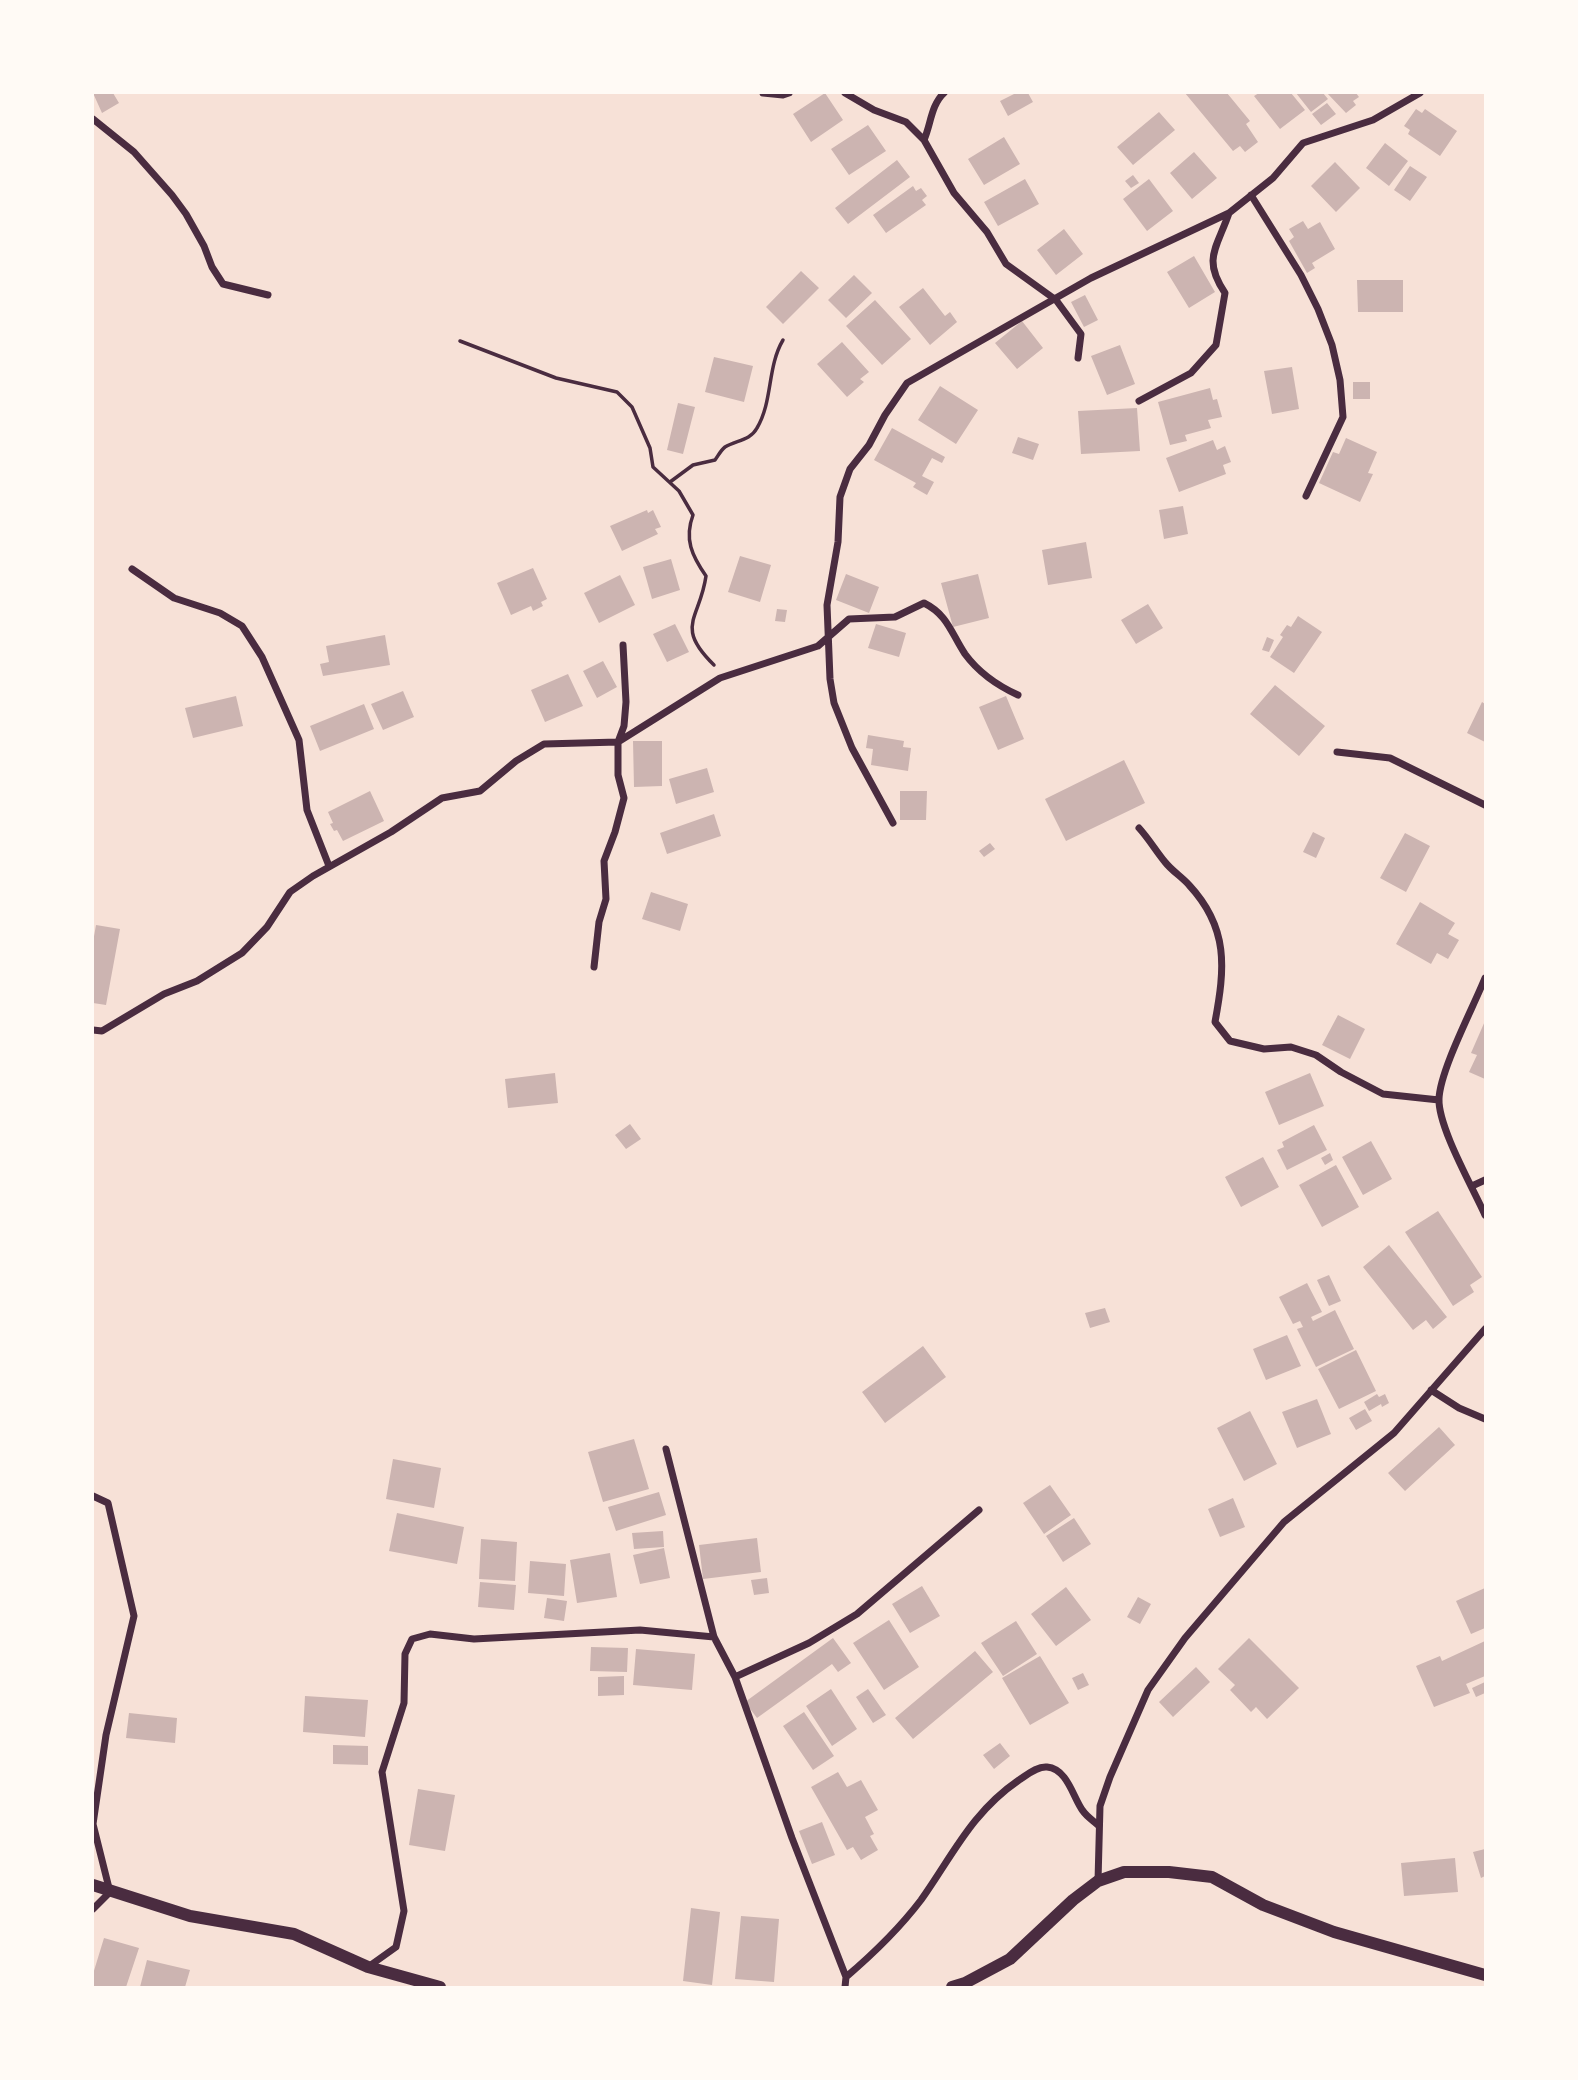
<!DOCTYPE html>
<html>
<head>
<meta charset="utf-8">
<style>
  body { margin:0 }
  #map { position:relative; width:1578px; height:2080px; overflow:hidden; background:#f7e1d7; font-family:"Golos Text",sans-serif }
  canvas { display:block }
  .frame { position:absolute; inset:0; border:94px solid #fffaf5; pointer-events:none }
</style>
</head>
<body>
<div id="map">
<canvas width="1578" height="2080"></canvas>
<div class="frame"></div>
</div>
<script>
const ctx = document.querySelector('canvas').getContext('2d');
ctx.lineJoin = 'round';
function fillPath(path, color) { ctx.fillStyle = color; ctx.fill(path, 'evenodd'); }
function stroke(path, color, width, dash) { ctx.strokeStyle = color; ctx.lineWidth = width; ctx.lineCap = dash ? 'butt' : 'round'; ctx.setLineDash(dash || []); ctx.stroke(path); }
const building = new Path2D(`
  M93,93H113L119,103L102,113Z
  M825,93L843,120L811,142L793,114Z
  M1016,93H1028L1033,102L1008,116L1000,101Z
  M1185,93H1227L1250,121L1246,124L1258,142L1245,152L1240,146L1233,151Z
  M1259,93H1291L1305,110L1280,129L1254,96Z
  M1296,93H1323L1328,99L1311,112Z
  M1327,93H1356L1359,97L1353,101L1356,105L1346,113Z
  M1327,103L1336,114L1321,125L1312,114Z
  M1416,109L1422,113L1425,109L1457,131L1440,156L1408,134L1410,130L1404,126Z
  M1159,112L1175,130L1133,165L1117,147Z
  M868,125L886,151L849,175L831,149Z
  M1004,137L1020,164L984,185L968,159Z
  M1385,143L1408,161L1389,186L1366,168Z
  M1194,152L1217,178L1192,199L1170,173Z
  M897,160L910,177L848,224L835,208Z
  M1335,162L1360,188L1336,212L1311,186Z
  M1410,166L1427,177L1410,201L1394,190Z
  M1133,175L1139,183L1131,188L1125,181Z
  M1025,179L1039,204L998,226L984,202Z
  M1149,179L1173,211L1147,231L1123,199Z
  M913,186L916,191L921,188L927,196L922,200L926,205L886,233L873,215Z
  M1303,221L1308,229L1320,222L1335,249L1312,263L1315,268L1307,273L1289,241L1294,237L1289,229Z
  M1064,229L1083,254L1056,275L1037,250Z
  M1194,256L1215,292L1189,308L1167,272Z
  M801,271L819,288L783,324L766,307Z
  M854,275L872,293L846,318L828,300Z
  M1357,280H1403V312H1358Z
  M923,288L945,316L950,312L957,322L930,345L899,307Z
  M1085,295L1098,320L1084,327L1071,302Z
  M875,300L911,339L882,365L846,326Z
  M1022,321L1043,348L1017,369L995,343Z
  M842,342L869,372L860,379L864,382L847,397L817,364Z
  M1120,345L1135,384L1107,395L1091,356Z
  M714,357L753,366L744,402L705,392Z
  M1292,367L1299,409L1272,414L1264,371Z
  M1353,382H1370V399H1353Z
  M940,386L978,410L956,444L918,420Z
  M1210,388L1213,400L1217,399L1222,417L1208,420L1211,428L1185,435L1187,441L1170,445L1158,402Z
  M678,403L695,407L683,454L667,450Z
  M1137,408L1140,451L1081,454L1078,411Z
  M892,428L945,457L942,463L932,458L922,476L934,482L927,495L913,487L916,483L874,460Z
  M1018,437L1039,444L1033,460L1012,453Z
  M1346,438L1377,452L1368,473L1373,474L1360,502L1319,483L1333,452L1339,454Z
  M1213,440L1217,450L1225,446L1231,462L1223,465L1226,474L1179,492L1166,458Z
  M1183,506L1188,534L1164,539L1159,510Z
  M647,510L648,513L653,510L661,527L655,529L658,534L622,551L610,526Z
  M1086,542L1092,578L1048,585L1042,550Z
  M740,556L771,565L760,602L728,592Z
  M671,559L680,590L652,599L643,567Z
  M533,568L547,599L541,602L543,606L533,611L531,606L511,615L497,583Z
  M846,574L879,587L869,613L836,600Z
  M978,574L989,618L953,627L941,583Z
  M620,575L635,605L599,623L584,593Z
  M1148,604L1163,628L1136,644L1121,620Z
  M777,609L787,610L785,622L775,621Z
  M1298,616L1322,632L1294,673L1270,657L1283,637L1280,635L1287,625L1291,627Z
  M675,624L689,652L667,662L653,634Z
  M876,624L906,633L899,657L868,648Z
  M385,635L390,665L323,676L320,664L329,662L326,646Z
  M1267,637L1274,640L1269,652L1262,650Z
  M603,661L617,687L597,698L583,671Z
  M568,674L583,706L545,722L531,690Z
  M1275,685L1325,726L1299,756L1250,714Z
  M403,691L414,717L383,730L371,704Z
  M236,696L243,726L193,738L185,708Z
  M1006,696L1024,739L998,750L979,707Z
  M1482,702L1485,704V742L1467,733Z
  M364,704L374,729L320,751L310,726Z
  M868,735L904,741L903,747L911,748L908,771L871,765L873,749L866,748Z
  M633,741H662V786L634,787Z
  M1124,760L1145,803L1066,841L1045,799Z
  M707,768L714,792L676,804L669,779Z
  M370,791L384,821L343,841L337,830L334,831L330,824L333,823L328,812Z
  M900,791H927L926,820H900Z
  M714,814L721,836L667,854L660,833Z
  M1313,832L1325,838L1316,858L1303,852Z
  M1405,833L1430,846L1406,892L1380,878Z
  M990,843L995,849L984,857L979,851Z
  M651,892L688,904L680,931L642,919Z
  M1420,902L1455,923L1448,934L1459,940L1448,959L1437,953L1431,964L1396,944Z
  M96,925L120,929L106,1005L93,1003V942Z
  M1338,1015L1365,1029L1350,1059L1322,1045Z
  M1485,1021V1079L1469,1072L1477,1055L1471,1053Z
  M555,1073L558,1103L508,1108L505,1079Z
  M1310,1073L1324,1106L1279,1125L1265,1092Z
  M630,1124L641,1139L626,1149L615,1135Z
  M1314,1125L1327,1150L1287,1170L1277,1150L1284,1147L1282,1142Z
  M1371,1141L1392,1179L1363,1195L1342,1157Z
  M1330,1153L1333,1160L1325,1165L1321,1158Z
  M1263,1157L1279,1187L1241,1207L1225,1177Z
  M1336,1165L1359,1207L1322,1227L1299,1185Z
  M1438,1211L1482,1277L1470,1285L1474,1292L1453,1306L1405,1232Z
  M1389,1245L1447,1317L1433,1329L1426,1320L1413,1330L1363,1267Z
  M1329,1275L1341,1301L1329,1306L1317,1280Z
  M1307,1283L1322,1312L1311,1317L1313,1321L1335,1310L1354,1349L1316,1367L1297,1329L1303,1327L1300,1321L1293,1324L1279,1297Z
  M1105,1308L1110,1322L1090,1328L1085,1313Z
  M1287,1335L1301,1366L1266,1380L1253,1349Z
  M923,1346L946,1377L885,1423L862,1392Z
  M1356,1350L1376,1391L1339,1409L1318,1369Z
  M1377,1394L1379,1397L1385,1394L1389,1403L1382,1407L1381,1404L1369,1411L1364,1402Z
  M1317,1399L1331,1434L1297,1448L1282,1412Z
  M1365,1409L1372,1421L1356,1430L1349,1418Z
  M1250,1411L1277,1464L1244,1481L1217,1428Z
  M1439,1427L1455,1445L1405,1491L1388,1473Z
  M634,1439L649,1489L603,1502L588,1452Z
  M393,1459L441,1468L434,1508L386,1499Z
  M1050,1485L1071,1515L1044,1534L1023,1503Z
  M659,1492L666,1515L616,1531L608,1507Z
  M1233,1498L1245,1527L1220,1537L1208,1509Z
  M397,1513L464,1527L457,1564L389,1551Z
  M1074,1518L1091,1544L1063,1562L1046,1536Z
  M663,1531L664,1547L634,1549L632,1533Z
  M757,1538L761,1572L703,1579L699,1545Z
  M481,1539L517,1542L515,1581L479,1579Z
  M664,1548L670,1578L640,1584L633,1555Z
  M610,1553L617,1597L577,1603L570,1560Z
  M530,1561L566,1564L564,1596L528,1593Z
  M767,1578L769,1593L754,1595L751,1580Z
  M480,1582L516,1585L514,1610L478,1607Z
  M922,1586L940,1616L910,1633L892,1604Z
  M1066,1587L1091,1620L1056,1646L1031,1614Z
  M1485,1588V1628L1471,1634L1456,1601Z
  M1138,1597L1151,1604L1140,1624L1127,1617Z
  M547,1598L567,1601L564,1621L544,1618Z
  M889,1620L919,1667L884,1690L853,1643Z
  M1016,1621L1037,1654L1003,1676L981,1643Z
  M833,1638L851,1663L838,1672L832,1664L757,1718L745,1702Z
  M1249,1638L1299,1688L1267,1719L1256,1707L1251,1712L1230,1690L1235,1685L1218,1669Z
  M1485,1641V1676L1466,1684L1470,1693L1434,1707L1416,1666L1440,1656L1442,1661Z
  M591,1647L628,1648L627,1672L590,1671Z
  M636,1649L695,1654L692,1690L633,1685Z
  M975,1651L993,1672L913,1739L895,1718Z
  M1040,1656L1069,1703L1030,1725L1002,1678Z
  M1196,1667L1210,1682L1173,1717L1159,1702Z
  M1083,1673L1089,1685L1078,1690L1072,1678Z
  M624,1676V1695L598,1696V1677Z
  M1485,1682V1693L1476,1697L1472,1688Z
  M831,1689L857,1729L832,1746L806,1706Z
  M868,1689L886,1715L873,1723L856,1697Z
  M305,1696L368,1700L365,1737L303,1732Z
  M804,1712L834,1756L813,1770L783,1726Z
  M129,1713L177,1718L175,1743L126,1738Z
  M1000,1743L1010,1756L994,1769L983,1755Z
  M333,1745L368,1746V1765L333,1764Z
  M838,1772L847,1787L861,1780L878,1810L865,1817L874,1834L870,1836L878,1850L861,1860L853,1847L847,1850L811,1787Z
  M418,1789L455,1795L445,1851L409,1845Z
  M822,1822L835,1855L812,1864L799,1831Z
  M1485,1849V1876L1481,1878L1473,1852Z
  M1455,1858L1458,1892L1404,1896L1401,1863Z
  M691,1908L720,1912L712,1985L683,1981Z
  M741,1916L779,1919L774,1982L735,1979Z
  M104,1938L139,1948L126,1987H93V1974Z
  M147,1960L190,1970L185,1987H140Z`);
const path = new Path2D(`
  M460,341L556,378L617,392L632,407L650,448L653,467L679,491L693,515C684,539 692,556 706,576C700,619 674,626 714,665
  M670,482L693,465L715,460C718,456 721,450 725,447C736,440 750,441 757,428C773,401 767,367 783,340`);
const minor = new Path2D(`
  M763,93L783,95L789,93
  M845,93L874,110L906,122L924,140L954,193L987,232L1006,264L1056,300L1081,334L1078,358
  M93,119L134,152L172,195L186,214L204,246L212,267L223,284L268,295
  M924,140C931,124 931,105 944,93
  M1251,195L1301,275L1318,309L1332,345L1340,380L1343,417L1306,496
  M1139,401L1191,373L1216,345L1225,293C1202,259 1217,248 1229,213
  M132,569L174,598L220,613L242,626L262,657L299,740L307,810L329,866
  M1337,752L1390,758L1485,805
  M893,823L852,748L834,703L830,679L827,605L838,542L840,497L850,469L869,445L885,415L907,383L1091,278L1229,213L1273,178L1303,143L1373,120L1420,93
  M1139,828C1149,839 1156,851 1165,862C1172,871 1182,877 1189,885C1229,928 1225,968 1215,1022L1230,1041L1264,1049L1291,1047L1316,1055L1341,1072L1383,1094L1439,1100
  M594,967L599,922L606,899L604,861L615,832L624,798L618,775V742L624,726L626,702L623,645
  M1485,978C1473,1008 1440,1070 1439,1099C1438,1127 1473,1188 1485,1215
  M93,1030L102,1031L164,994L197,981L242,953L267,927L290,892L313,876L391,832L442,798L480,791L516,761L544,744L618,742L720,678L818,646L849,619L895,617L924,603C948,615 951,633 965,654C979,673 996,685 1018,695
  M1472,1186L1485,1180
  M1431,1390L1459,1408L1485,1419
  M666,1449L714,1637L735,1677L792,1838L846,1977L845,1987
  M93,1496L108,1503L134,1616L106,1735L93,1824L110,1892L93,1909
  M735,1677L809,1643L857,1614L979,1510
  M1098,1881L1100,1806L1110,1777L1148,1690L1185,1638L1284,1522L1394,1433L1485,1329
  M368,1967L396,1947L404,1911L382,1772L404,1703L405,1654L412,1639L430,1634L474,1639L640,1630L714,1637
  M846,1977C873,1954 899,1929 921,1900C953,1855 971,1813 1019,1780C1027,1775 1037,1766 1047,1767C1068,1769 1073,1798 1083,1811C1087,1817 1094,1821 1099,1826`);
const tertiary = new Path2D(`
  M93,1885L190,1916L294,1934L368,1967L440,1987
  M952,1987L965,1983L1010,1959L1073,1900L1098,1881L1124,1872H1169L1212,1877L1263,1905L1334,1932L1485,1975`);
fillPath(building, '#ccb4b1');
stroke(path, '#4a2c40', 3.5);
stroke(minor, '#4a2c40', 7);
stroke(tertiary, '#4a2c40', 12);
</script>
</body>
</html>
